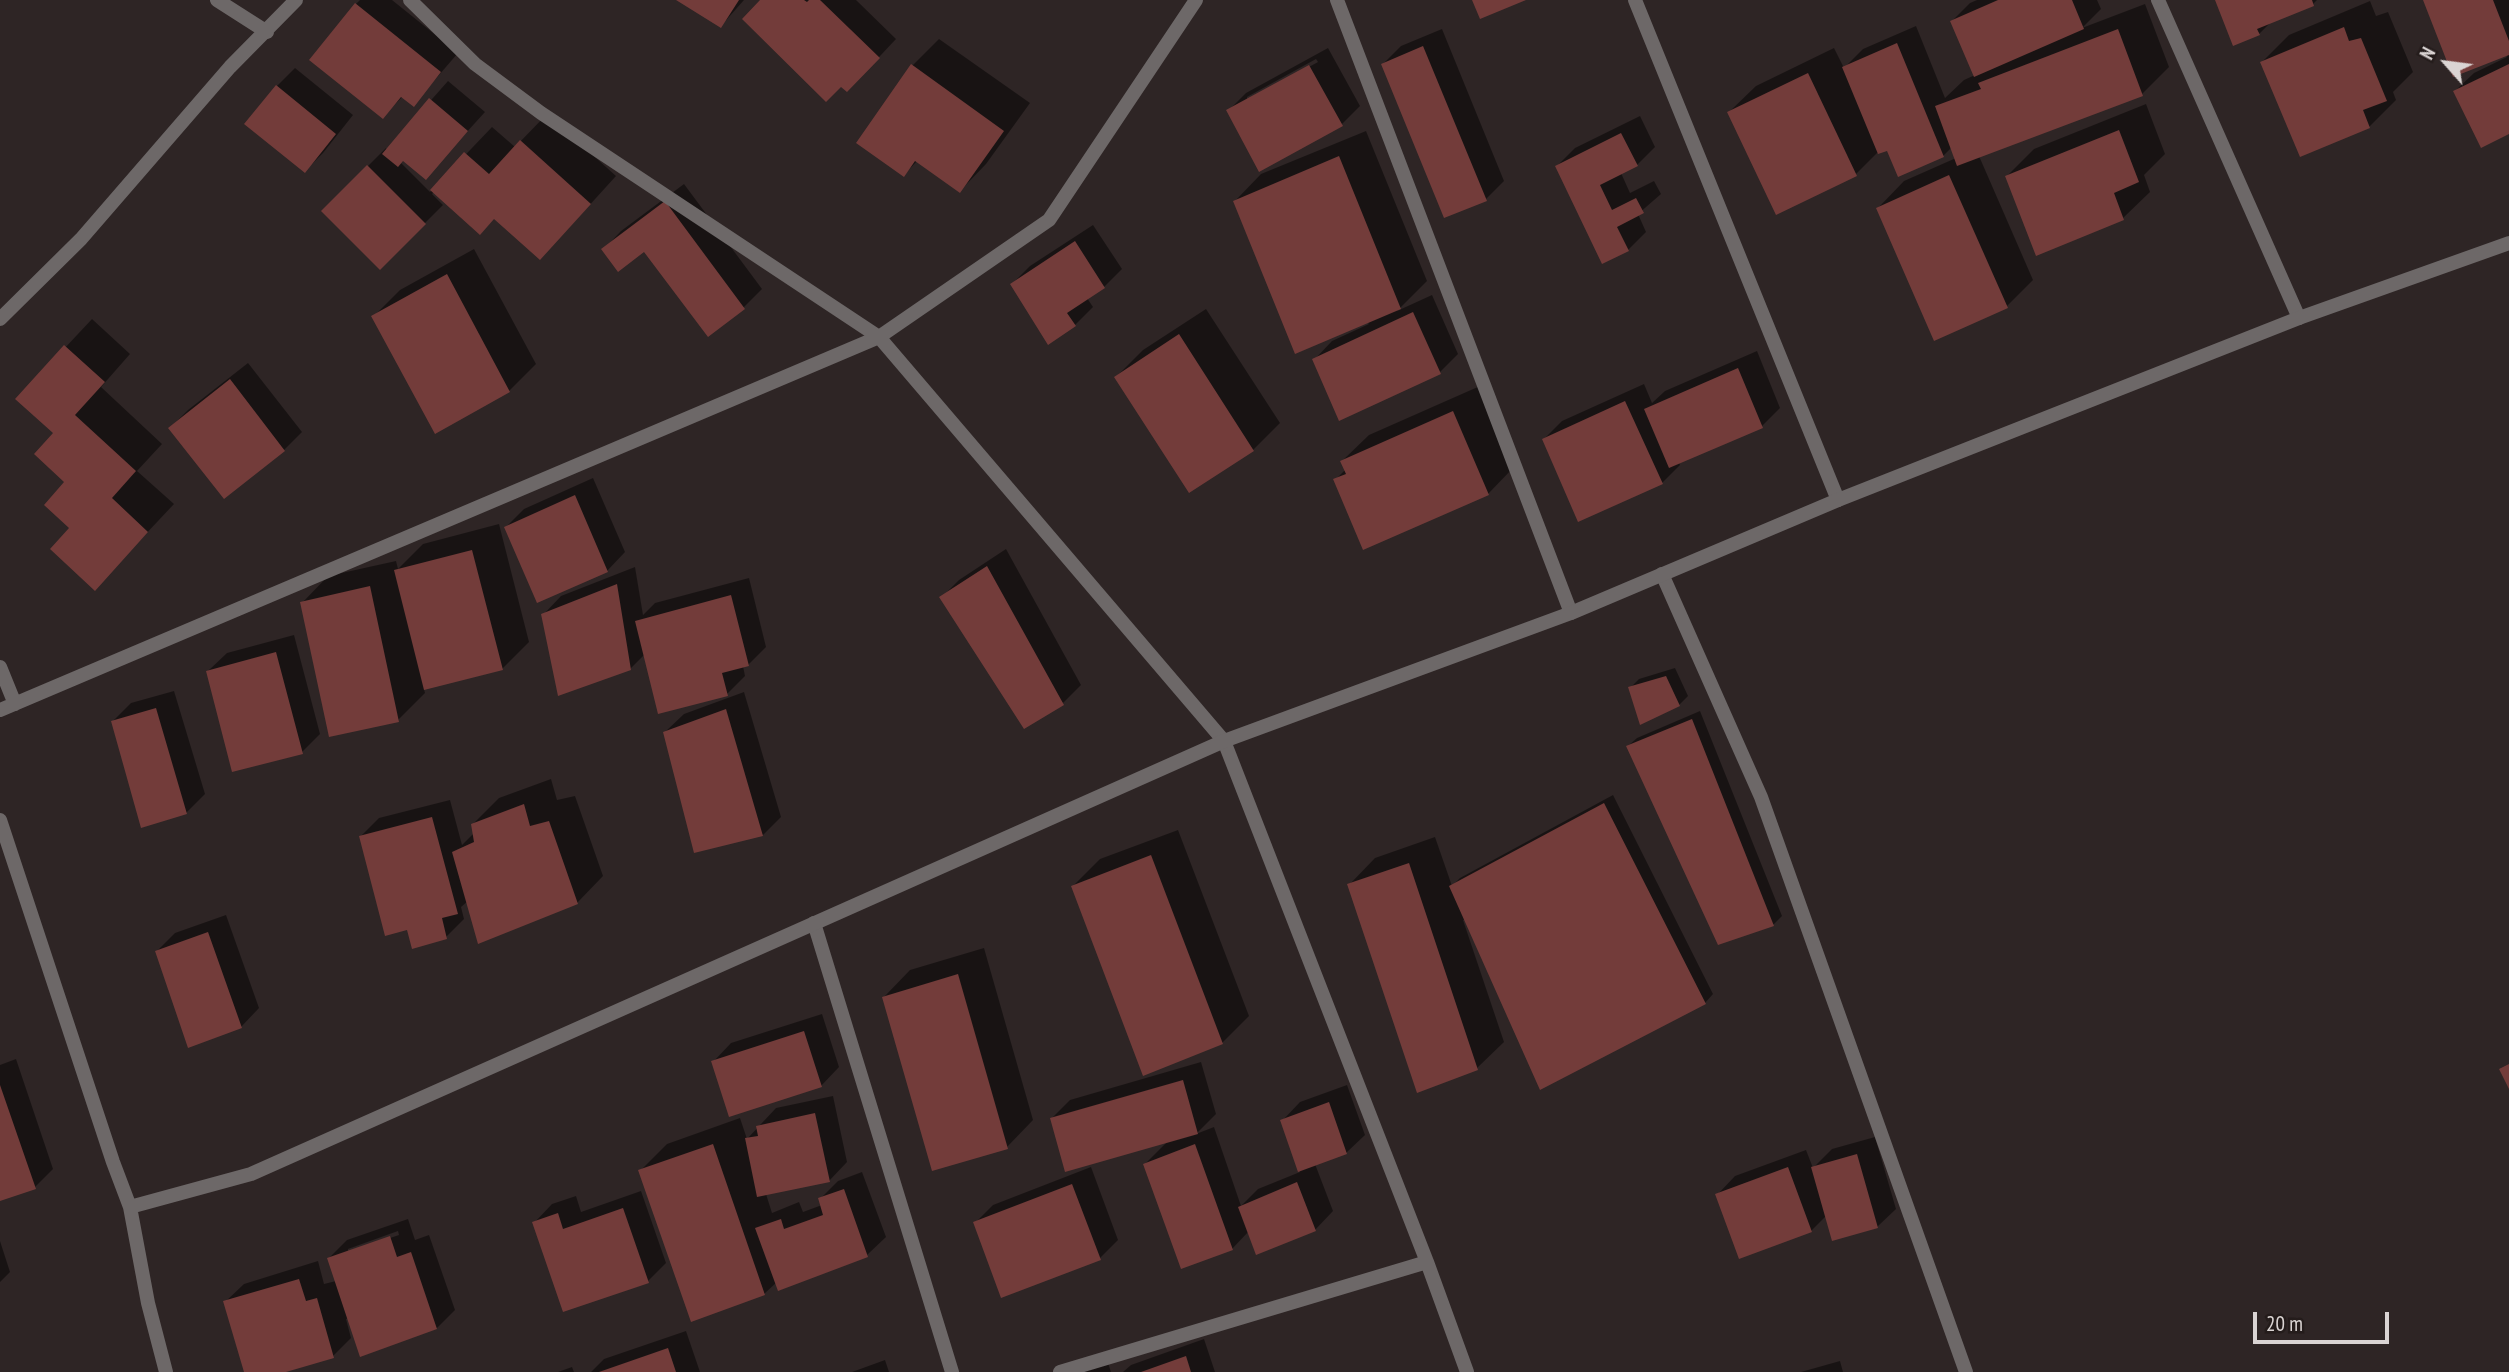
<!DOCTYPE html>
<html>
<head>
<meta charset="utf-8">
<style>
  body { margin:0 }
  #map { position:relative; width:2509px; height:1372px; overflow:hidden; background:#2e2525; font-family:"PT Sans Narrow",sans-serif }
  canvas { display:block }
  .north { position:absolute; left:2411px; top:28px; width:70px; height:70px; -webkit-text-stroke:5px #241c1b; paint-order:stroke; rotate:298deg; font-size:19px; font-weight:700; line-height:28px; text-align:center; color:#dad4d3 }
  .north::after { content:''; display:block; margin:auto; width:24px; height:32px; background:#dad4d3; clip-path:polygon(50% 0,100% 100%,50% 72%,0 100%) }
  .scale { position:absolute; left:2253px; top:1312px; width:136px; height:32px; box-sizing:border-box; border:4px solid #dad4d3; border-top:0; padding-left:9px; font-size:21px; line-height:24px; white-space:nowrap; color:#dad4d3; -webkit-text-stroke:5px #241c1b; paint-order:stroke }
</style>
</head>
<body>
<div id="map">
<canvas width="2509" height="1372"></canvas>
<div class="north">N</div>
<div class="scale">20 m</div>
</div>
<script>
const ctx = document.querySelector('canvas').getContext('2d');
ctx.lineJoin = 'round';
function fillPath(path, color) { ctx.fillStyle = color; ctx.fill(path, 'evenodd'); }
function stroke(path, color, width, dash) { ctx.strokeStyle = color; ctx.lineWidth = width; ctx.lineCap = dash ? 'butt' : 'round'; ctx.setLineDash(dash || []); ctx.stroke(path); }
const shadow = new Path2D(`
  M360,0H392L458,53L414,104L403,96L383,117L356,4Z
  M680,0H744L721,26Z
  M763,0H856L896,39L865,72Z
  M1977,0H2097L2101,9L2082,28L2145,4L2169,67L2142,94L1979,156L2033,280L2007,306L1878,208L1904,181L1956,158L1952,147L1943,156L1888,149L1877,153L1856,174L1729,112L1756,86L1834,48L1844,68L1863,49L1916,26L1945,98L1964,80L1975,75L1952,21L1970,3Z
  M2217,0H2317L2313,4L2272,21L2259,34Z
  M2425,0H2509V132L2455,91L2474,73L2507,57L2506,54Z
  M2370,1L2376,16L2388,12L2413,72L2393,92L2396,100L2369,127L2262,62L2289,35Z
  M1442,29L1504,181L1486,199L1383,64L1401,46Z
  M939,39L1030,103L986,164L960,191L917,161L904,175L912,66Z
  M1328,48L1360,106L1342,124L1228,111L1246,93ZM1316,59L1318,62L1247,101V97Z
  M295,68L353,115L323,153L305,171L277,86Z
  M448,81L485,112L425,178L403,159L400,162L430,192L492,127L515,147L547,114L616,176L566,231L495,218L434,192L432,194L443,205L380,268L323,211L386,148L387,150Z
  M2146,104L2165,154L2144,175L2150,192L2123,218L2007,176L2034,149Z
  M1640,116L1655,147L1637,165L1621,173L1630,193L1654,181L1661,194L1638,214L1646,232L1628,250L1557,166L1575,148Z
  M1366,131L1427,281L1397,311L1432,295L1458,354L1440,372L1314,360L1332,341L1369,324L1367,322L1235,201L1261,174Z
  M684,184L762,289L744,307L708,335L644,250H603L621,231Z
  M1093,225L1122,269L1104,287L1087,298L1093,307L1075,325L1012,284L1030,266Z
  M474,249L536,364L509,391L436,431L373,317L400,290Z
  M1206,309L1280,423L1253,450L1116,377L1143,350Z
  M92,319L130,354L101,387L162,444L137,471L174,504L95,588L71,528L67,482L55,433L18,398Z
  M1757,351L1780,408L1762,426L1679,462L1680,465L1662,483L1544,439L1562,421L1644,384L1652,403L1665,391Z
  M248,363L302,432L284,450L170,428L188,410Z
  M1480,386L1514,467L1488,494L1335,480L1346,469L1342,461L1369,435Z
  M593,478L625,552L607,571L506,527L524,509Z
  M499,524L529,642L502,669L424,689L425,693L398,720L302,603L328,576L396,561L398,569L423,544Z
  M1006,549L1081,685L1063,703L941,598L959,580Z
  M635,567L643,615L655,603L749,578L766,647L748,665L743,666L745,676L727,694L645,654L630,669L543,615L561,596Z
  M294,635L320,734L302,752L208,671L227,653Z
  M1675,668L1688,696L1679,705L1641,723L1630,688L1639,679Z
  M174,691L205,794L186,813L113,721L131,703Z
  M744,692L781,817L763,835L665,732L684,714Z
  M1700,711L1782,916L1774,924L1719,943L1628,746L1637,738Z
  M551,779L557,800L575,796L603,876L577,903L468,901L461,907L464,919L446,937L408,928L360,837L379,818L450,800L462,845L474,833L472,825L499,798Z
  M1613,795L1713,994L1705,1003L1466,919L1463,920L1504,1042L1477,1068L1349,885L1375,858L1435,837L1452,886L1460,878Z
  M1178,830L1249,1016L1222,1043L1073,886L1100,859Z
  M226,915L259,1008L241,1027L157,951L175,933Z
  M984,948L1033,1120L1007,1147L884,997L910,970Z
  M822,1014L839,1067L821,1086L713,1062L731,1043Z
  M16,1059L53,1169L35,1187L0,1199V1065Z
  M1201,1062L1216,1114L1196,1134L1214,1127L1241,1206L1258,1189L1300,1172L1282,1121L1300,1102L1347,1085L1365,1135L1346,1153L1315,1164L1333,1211L1315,1230L1249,1231L1232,1249L1145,1164L1168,1141L1052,1118L1070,1100Z
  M833,1096L847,1162L829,1181L766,1194L772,1213L799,1202L803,1212L822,1205L820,1199L838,1181L862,1172L886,1237L867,1255L777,1282L764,1294L640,1171L667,1144L740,1118L747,1139L776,1108Z
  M1875,1137L1896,1209L1877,1227L1827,1215L1811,1231L1717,1195L1735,1176L1806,1150L1813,1168L1832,1149Z
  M1091,1167L1118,1240L1100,1258L975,1223L993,1205Z
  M641,1191L666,1263L648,1281L534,1223L552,1204L576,1196L581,1212Z
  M408,1219L415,1240L429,1235L455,1310L437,1328L349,1318L346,1319L351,1338L333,1356L280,1372H245L225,1302L244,1284L318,1261L324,1284L336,1281L329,1258L347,1240ZM398,1231L399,1235L348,1252V1249Z
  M0,1241L10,1272L0,1282Z
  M686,1331L700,1372H591L604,1359Z
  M1204,1339L1215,1372H1123L1131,1365Z
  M885,1360L889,1372H852Z
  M1107,1360L1111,1372H1073Z
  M1840,1361L1843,1372H1801Z
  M572,1367L574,1372H558Z`);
const building = new Path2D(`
  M676,0H739L721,28Z
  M760,0H804L807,2L809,0H820L880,58L847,92L841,87L826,102L742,19Z
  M1472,0H1526L1480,19Z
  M1998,0H2072L2084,29L1974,77L1950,21Z
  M2215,0H2312L2314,6L2257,29L2260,35L2233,46Z
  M2423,0H2493L2509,41V55L2453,77Z
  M355,3L441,72L414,107L401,97L383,119L309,60Z
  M2344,27L2349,41L2361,38L2387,101L2363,110L2370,128L2300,157L2260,62Z
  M2118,29L2143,96L1957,166L1935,106L1981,89L1978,83Z
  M1897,43L1944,157L1898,177L1887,151L1878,154L1842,67Z
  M1423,46L1487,201L1444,218L1381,64Z
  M911,64L1004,131L960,193L915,161L904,177L856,143Z
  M2509,64V134L2481,148L2453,91Z
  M1309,65L1343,126L1259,172L1226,110Z
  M1808,73L1857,176L1776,215L1727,112Z
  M276,85L336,134L305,173L244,124Z
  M429,98L468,131L426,180L403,161L398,167L382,154Z
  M2119,130L2139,182L2114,193L2124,220L2036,256L2005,176Z
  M1621,133L1638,166L1600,185L1612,210L1636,198L1644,213L1617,227L1629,251L1602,264L1555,166Z
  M520,140L591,204L540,260L494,219L480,235L430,190L464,152L489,174Z
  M1339,156L1401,309L1295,354L1233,201Z
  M367,165L426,224L380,270L321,211Z
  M1949,175L2008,308L1934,341L1876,208Z
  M665,201L745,309L708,337L644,252L618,272L601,249Z
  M1075,241L1105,288L1067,313L1076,326L1048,345L1010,284Z
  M447,274L510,392L435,434L371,316Z
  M1413,312L1441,374L1339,421L1312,359Z
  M1179,334L1254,451L1189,493L1114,377Z
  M64,345L105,382L75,415L136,471L112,498L148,532L95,591L50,549L69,528L44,505L64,482L34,454L53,433L15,399Z
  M1738,368L1763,428L1669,468L1644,409Z
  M230,379L285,451L224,499L168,428Z
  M1625,401L1663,484L1578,522L1542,439Z
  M1453,411L1489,495L1363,550L1333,479L1346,474L1340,461Z
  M575,495L608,572L537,603L504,527Z
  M472,550L503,670L424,690L394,570Z
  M987,566L1064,705L1024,729L939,597Z
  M617,584L631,670L558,696L541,614Z
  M370,586L399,722L329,737L300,602Z
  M731,595L749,666L722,673L728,696L658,714L635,621Z
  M276,652L303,754L232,772L206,671Z
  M1666,676L1680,706L1640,725L1628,687Z
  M156,708L187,814L141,828L111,721Z
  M726,709L763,836L694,853L663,732Z
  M1692,719L1774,926L1718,945L1626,746Z
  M1604,803L1706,1004L1540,1090L1449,886Z
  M524,804L530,826L549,821L578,904L478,944L452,852L474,842L471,824Z
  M432,817L458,914L442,918L447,939L412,949L407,930L385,936L359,836Z
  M1151,855L1223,1044L1143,1076L1071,886Z
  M1409,863L1478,1070L1417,1093L1347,884Z
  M208,932L242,1028L188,1048L155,951Z
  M958,974L1008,1149L932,1171L882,997Z
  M804,1031L822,1087L729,1117L711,1061Z
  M2509,1064V1089L2499,1069Z
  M1183,1080L1198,1134L1065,1172L1050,1118Z
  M0,1085L36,1189L0,1201Z
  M1329,1102L1347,1154L1298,1172L1280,1120Z
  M815,1113L830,1182L757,1197L745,1138L758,1136L756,1126Z
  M713,1144L765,1295L691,1322L638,1170Z
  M1195,1144L1233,1250L1181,1269L1143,1164Z
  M1857,1154L1878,1228L1832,1241L1811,1167Z
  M1788,1167L1812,1232L1739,1259L1715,1194Z
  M1297,1182L1316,1231L1256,1255L1238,1207Z
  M1072,1184L1101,1260L1001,1298L973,1222Z
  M844,1189L868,1257L778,1291L755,1228L781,1219L784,1229L823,1215L818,1198Z
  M623,1208L649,1283L563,1312L532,1222L558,1213L563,1229Z
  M390,1236L397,1257L411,1252L437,1329L360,1357L327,1258Z
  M299,1279L306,1301L317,1298L334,1358L286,1372H244L223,1301Z
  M668,1348L676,1372H599Z
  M1186,1356L1191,1372H1141Z`);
const minor = new Path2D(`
  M217,0L267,32
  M410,0L475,64L541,113L879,337L1224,741L1427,1262L1467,1372
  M1337,0L1571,613
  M1635,0L1838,500
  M2158,0L2299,318
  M0,319L81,239L230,67L296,0
  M1662,574L1761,797L1966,1372
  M0,667L15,704
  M0,710L879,337L1049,220L1196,0
  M814,923L952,1372
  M1060,1372L1427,1262`);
const tertiary = new Path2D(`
  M0,820L113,1162L130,1207L148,1303L166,1372
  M130,1207L251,1174L1224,741L1571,613L1838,500L2299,318L2509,243`);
fillPath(shadow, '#0007');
fillPath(building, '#733c3a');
stroke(minor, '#6d6868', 14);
stroke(tertiary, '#6d6868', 14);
</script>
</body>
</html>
